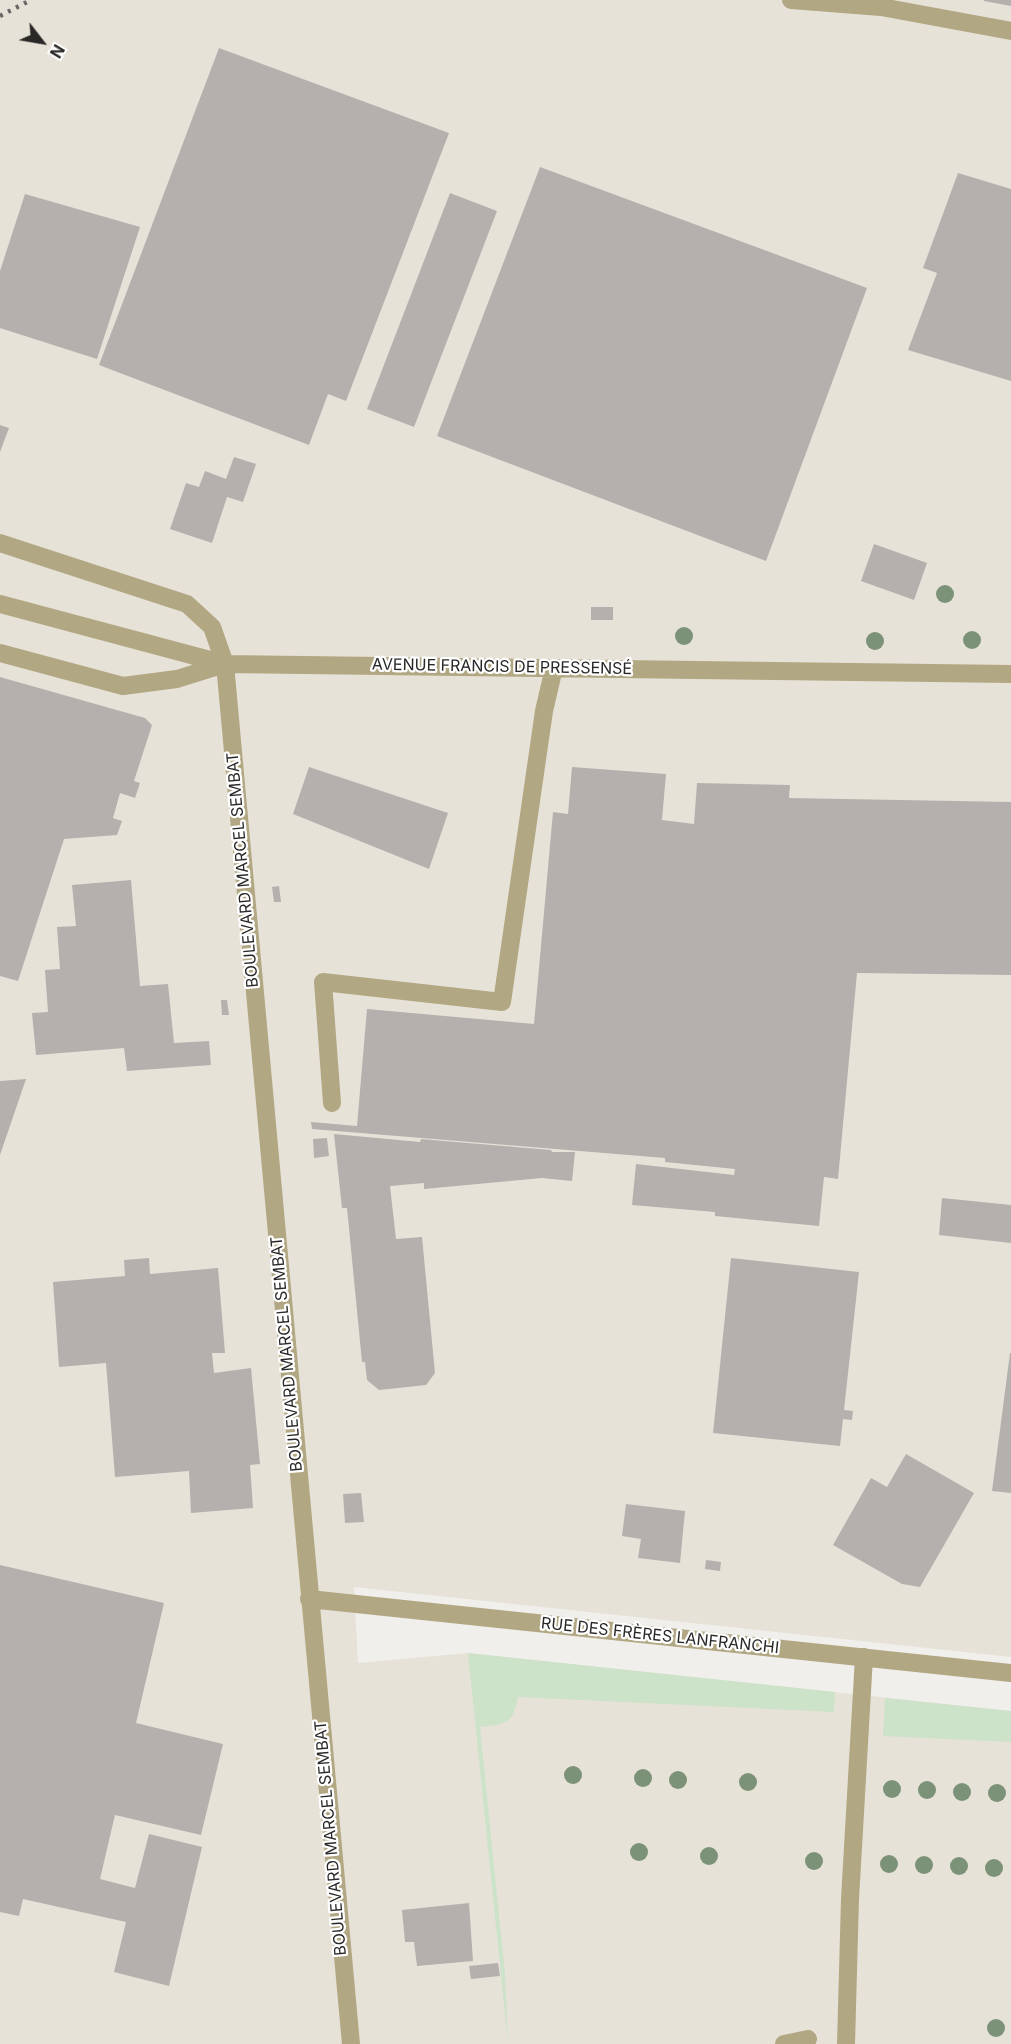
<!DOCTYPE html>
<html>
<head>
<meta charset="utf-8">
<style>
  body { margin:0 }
  #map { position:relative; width:1011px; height:2044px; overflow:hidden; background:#f1efeb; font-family:Inter,sans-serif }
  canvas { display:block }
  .north { position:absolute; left:12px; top:12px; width:60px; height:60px; -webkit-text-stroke:4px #fff; paint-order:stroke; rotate:121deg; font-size:16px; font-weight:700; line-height:24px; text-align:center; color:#292827 }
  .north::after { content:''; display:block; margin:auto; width:21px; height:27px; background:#292827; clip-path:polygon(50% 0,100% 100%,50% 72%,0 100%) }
</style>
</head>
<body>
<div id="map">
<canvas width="1011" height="2044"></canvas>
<div class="north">N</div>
</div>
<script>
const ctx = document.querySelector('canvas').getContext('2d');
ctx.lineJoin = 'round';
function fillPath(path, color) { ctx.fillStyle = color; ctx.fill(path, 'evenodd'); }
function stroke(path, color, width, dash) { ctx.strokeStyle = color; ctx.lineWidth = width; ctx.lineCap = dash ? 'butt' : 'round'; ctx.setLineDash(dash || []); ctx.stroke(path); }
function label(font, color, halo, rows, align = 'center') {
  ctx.font = font + ' Inter,sans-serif'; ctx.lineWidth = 4.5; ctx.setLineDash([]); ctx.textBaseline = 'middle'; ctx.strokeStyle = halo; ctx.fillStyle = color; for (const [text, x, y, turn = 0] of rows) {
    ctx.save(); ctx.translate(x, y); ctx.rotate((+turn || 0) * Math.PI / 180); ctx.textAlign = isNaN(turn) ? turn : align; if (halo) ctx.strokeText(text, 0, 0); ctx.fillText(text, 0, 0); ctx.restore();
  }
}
const built = new Path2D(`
  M0,0H1011V1657L354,1587L358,1663L468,1653L1011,1711V2044H0Z`);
const green = new Path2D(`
  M468,1653L835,1692L834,1712L518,1697C512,1725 507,1724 480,1727L505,1974L508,2044Z
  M885,1698L1011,1711V1742L883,1736Z`);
const building = new Path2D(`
  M984,0H1011V6L984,1Z
  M219,48L449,133L346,401L328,394L309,445L99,365Z
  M540,167L867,288L766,561L437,436Z
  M958,173L1011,189V381L908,350L937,273L923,268Z
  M450,193L497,211L414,427L367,409Z
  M25,194L140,227L97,359L0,328V271Z
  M0,425L9,428L0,452Z
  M234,457L256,464L243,502L227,497L212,543L170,529L186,483L199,487L205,471L226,479Z
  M874,544L927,563L914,600L861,581Z
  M591,607H613V620H591Z
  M0,677L145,718L152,725L134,781L140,783L135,798L120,793L113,818L122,821L117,835L64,839L18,981L0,976Z
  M309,767L448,813L429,869L293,814Z
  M572,767L666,774L662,820L694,824L697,783L790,785L789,798L1011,802V975L857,973L838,1179L824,1177L819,1226L715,1216V1212L632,1205L636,1164L734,1175L735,1169L665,1162V1158L312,1129L311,1122L357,1126L367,1009L534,1024L553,812L568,814Z
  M131,880L140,986L168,984L174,1043L209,1041L211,1065L127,1071L124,1048L36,1055L32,1013L48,1012L45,970L60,969L57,927L76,926L72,885Z
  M279,886L281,902H274L272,887Z
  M221,1000H227L229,1015H222Z
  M26,1079L0,1155V1081Z
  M334,1134L420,1142L421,1139L551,1150L552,1152H575L572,1181L542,1178L424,1189V1183L390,1186L396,1239L422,1237L435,1373L426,1385L379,1390L367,1380L365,1362H362L347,1208H342Z
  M327,1138L329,1156L314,1158L313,1139Z
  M942,1198L1011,1205V1243L939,1235Z
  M149,1258L150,1274L218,1268L225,1353H212L214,1373L251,1368L260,1464L250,1465L253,1508L191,1513L189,1471L115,1477L106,1363L59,1367L53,1282L125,1276L124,1260Z
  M731,1258L859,1272L844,1410L853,1411L852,1420L843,1419L840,1446L713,1433Z
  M1010,1353H1011V1493L992,1491Z
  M906,1454L974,1493L920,1587L902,1584L833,1545L871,1478L887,1487Z
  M361,1493L364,1522L345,1523L343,1494Z
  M626,1504L685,1511L680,1563L638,1558L641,1539L622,1536Z
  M706,1560L721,1562L720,1571L705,1569Z
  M0,1565L164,1603L136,1723L223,1744L201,1835L115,1815L100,1879L135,1888L149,1834L202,1847L169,1986L114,1972L126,1922L23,1899L19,1916L0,1912Z
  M469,1903L473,1961L417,1966L414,1942H405L402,1910Z
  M498,1963L500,1976L471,1979L469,1966Z`);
const minor = new Path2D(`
  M791,0L881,7L1011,31
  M0,543L187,604L212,627L225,664L351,2044
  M0,604L225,664L1011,674
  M0,653L123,686L177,679L225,664
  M332,1103L323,982L502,1002L544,711L554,668
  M309,1599L1011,1673
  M784,2044L808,2039
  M846,2044L850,1899L864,1657`);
const rail = new Path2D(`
  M0,16L31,0`);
const trees = [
  [945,594],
  [684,636],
  [972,640],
  [875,641],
  [573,1775],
  [643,1778],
  [678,1780],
  [748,1782],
  [892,1789],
  [927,1790],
  [962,1792],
  [997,1793],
  [639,1852],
  [709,1856],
  [814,1861],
  [889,1864],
  [924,1865],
  [959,1866],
  [994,1868],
  [996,2028]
];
const streetNames = [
  ["AVENUE FRANCIS DE PRESSENSÉ",502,667,1],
  ["BOULEVARD MARCEL SEMBAT",243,870,-95],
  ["BOULEVARD MARCEL SEMBAT",287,1354,-95],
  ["RUE DES FRÈRES LANFRANCHI",660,1636,6],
  ["BOULEVARD MARCEL SEMBAT",331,1838,-95]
];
fillPath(built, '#e7e2d7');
fillPath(green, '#cce2c9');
fillPath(building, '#b5b0ae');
stroke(minor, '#b2a783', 18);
stroke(rail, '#676664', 4.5, [3, 6]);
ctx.fillStyle = '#7c9278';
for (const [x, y] of trees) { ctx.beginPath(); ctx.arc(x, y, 9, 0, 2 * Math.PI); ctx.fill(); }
label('16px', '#292827', '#fff', streetNames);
</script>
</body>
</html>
